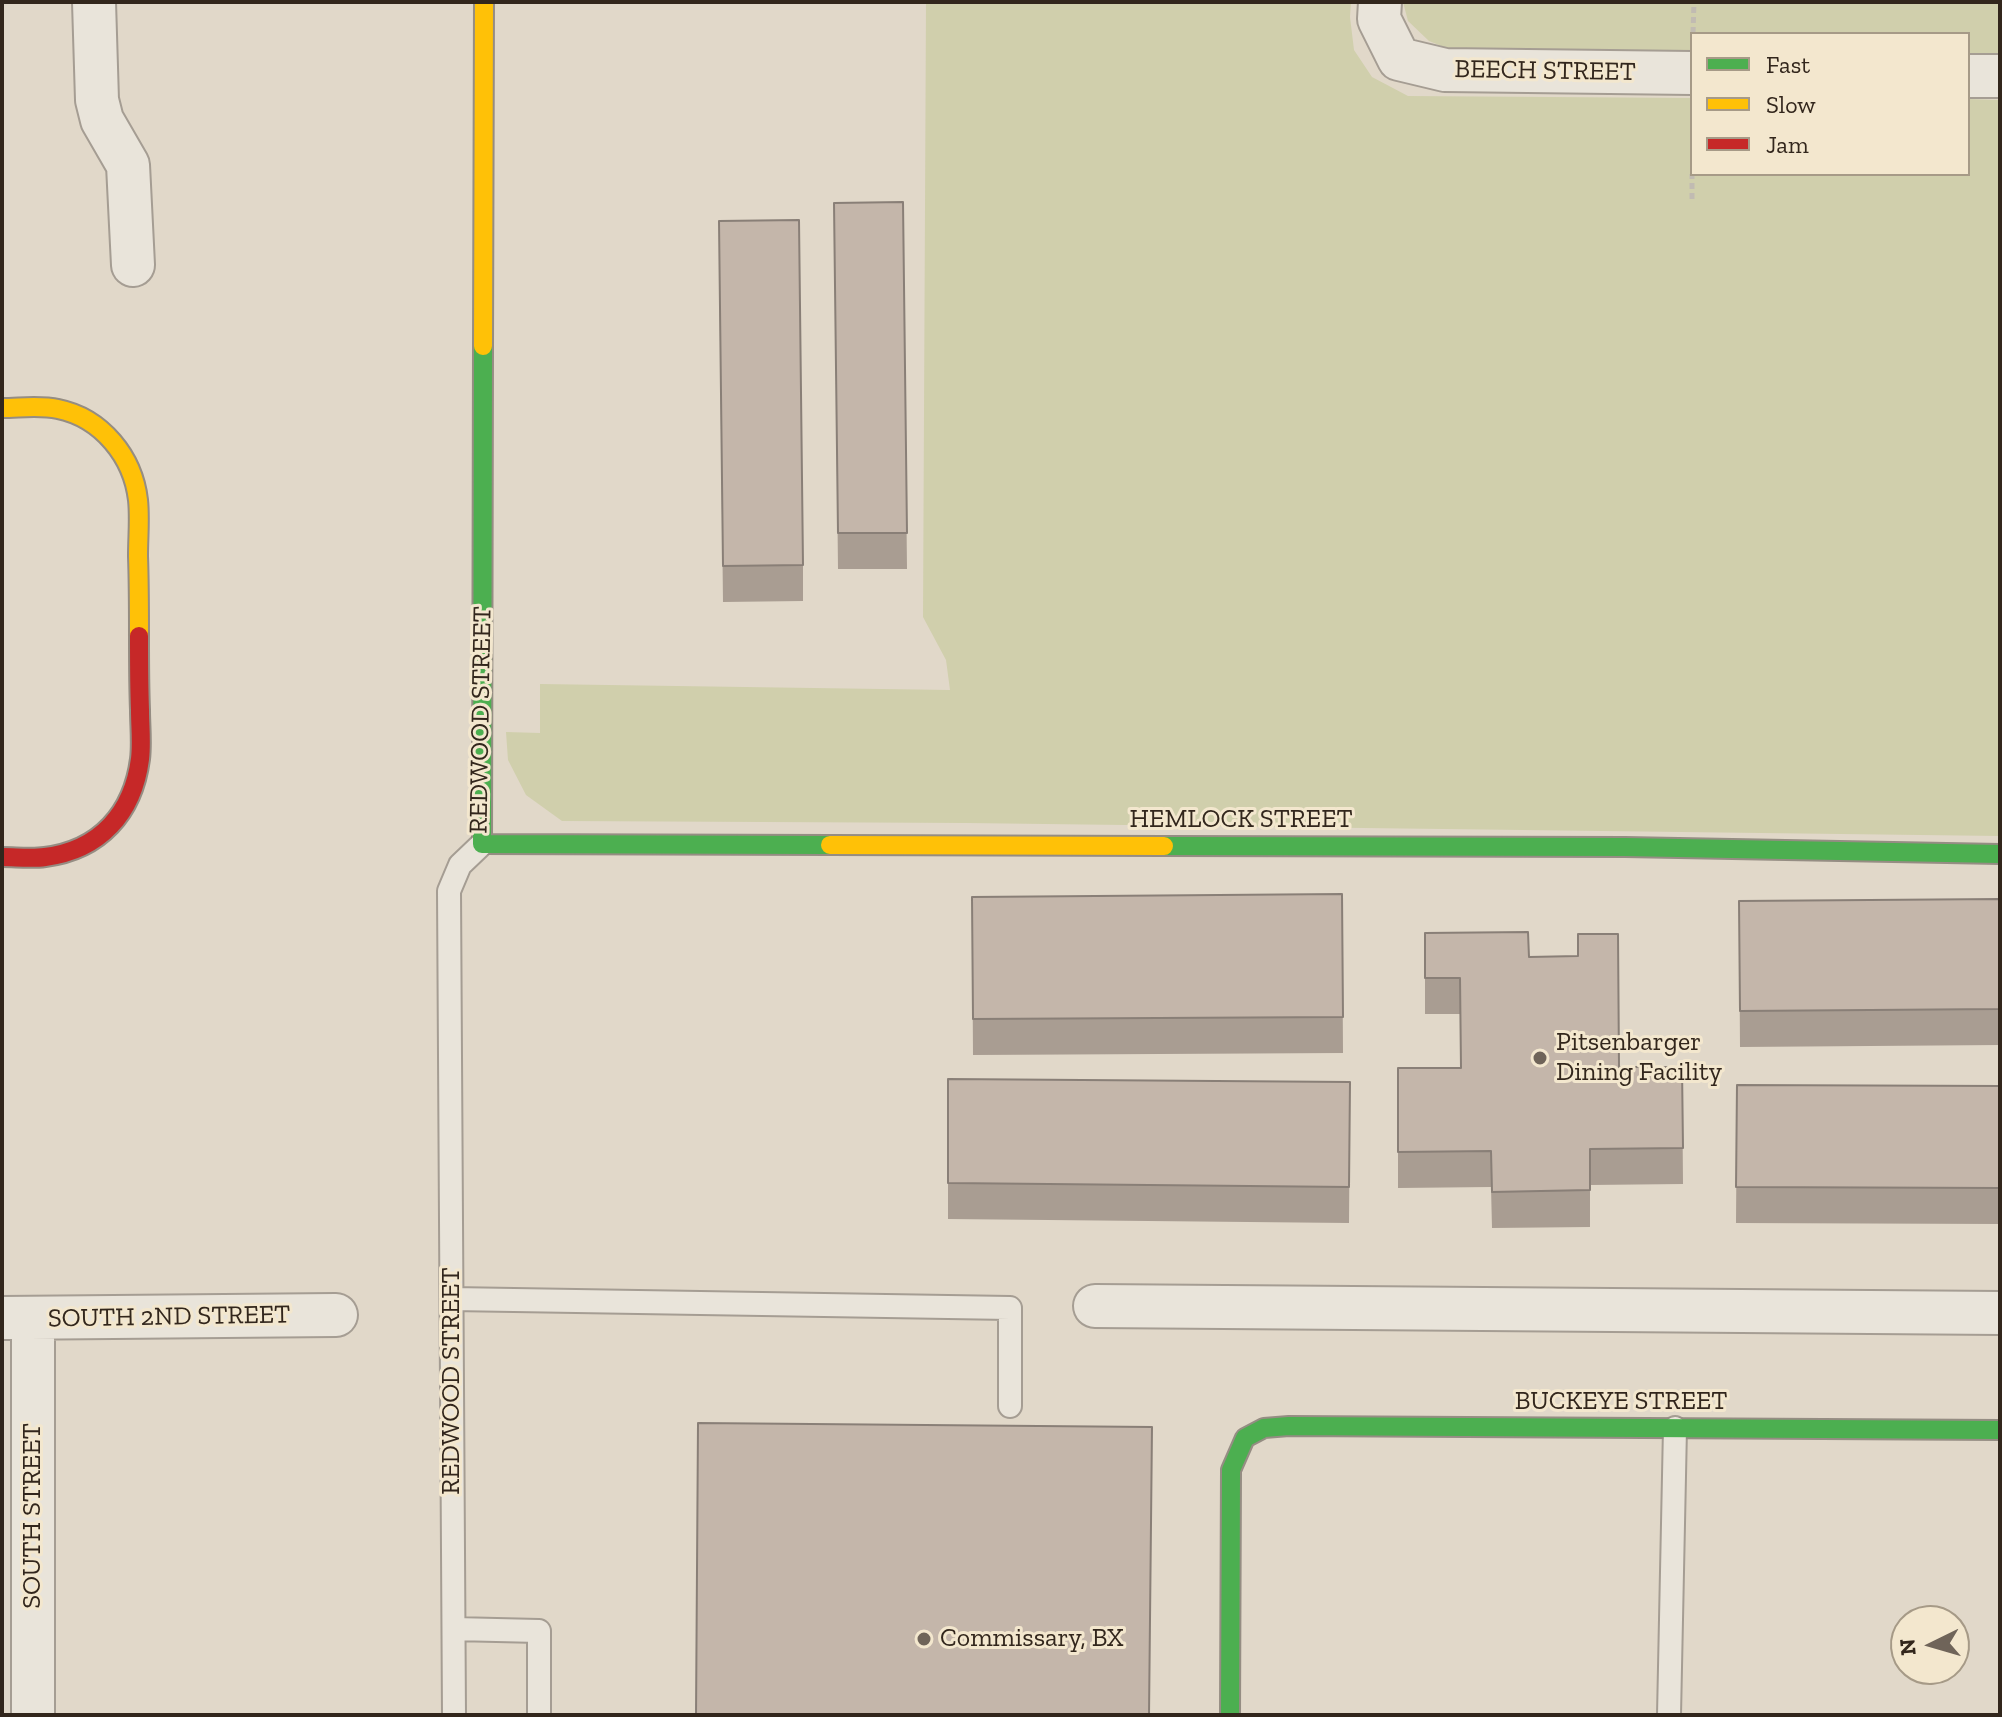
<!DOCTYPE html>
<html>
<head>
<meta charset="utf-8">
<style>
  body { margin:0 }
  #map { position:relative; width:2002px; height:1717px; overflow:hidden; background:#e1d8c9; font-family:"Zilla Slab",serif }
  canvas { display:block }
  .frame { position:absolute; inset:0; border:4px solid #32261c; pointer-events:none }
  .legend { position:absolute; left:1690px; top:32px; width:280px; height:144px; box-sizing:border-box; background:#f3e7ce; border:2px solid #a69a87; margin:0; padding:10px 14px; list-style:none; font-size:24px; color:#32261c }
  .legend li { display:flex; align-items:center; gap:16px; height:40px }
  .legend b { width:40px; border:2px solid #a69a87 }
  .north { position:absolute; left:1890px; top:1605px; width:80px; height:80px; box-sizing:border-box; background:#f3e7ce; border:2px solid #a69a87; border-radius:50%; rotate:265deg; font-size:22px; font-weight:700; line-height:32px; text-align:center; color:#32261c }
  .north::after { content:''; display:block; margin:auto; width:28px; height:36px; background:#6f6459; clip-path:polygon(50% 0,100% 100%,50% 72%,0 100%) }
</style>
</head>
<body>
<div id="map">
<canvas width="2002" height="1717"></canvas>
<div class="frame"></div>
<ul class="legend">
<li><b style="height:10px;background:#4caf50"></b>Fast</li>
<li><b style="height:10px;background:#ffc107"></b>Slow</li>
<li><b style="height:10px;background:#c62828"></b>Jam</li>
</ul>
<div class="north">N</div>
</div>
<script>
const ctx = document.querySelector('canvas').getContext('2d');
ctx.lineJoin = 'round';
function fillPath(path, color) { ctx.fillStyle = color; ctx.fill(path, 'evenodd'); }
function stroke(path, color, width, dash) { ctx.strokeStyle = color; ctx.lineWidth = width; ctx.lineCap = dash ? 'butt' : 'round'; ctx.setLineDash(dash || []); ctx.stroke(path); }
function label(font, color, halo, rows, align = 'center') {
  ctx.font = font + ' "Zilla Slab",serif'; ctx.lineWidth = 6; ctx.setLineDash([]); ctx.textBaseline = 'middle'; ctx.strokeStyle = halo; ctx.fillStyle = color; for (const [text, x, y, turn = 0] of rows) {
    ctx.save(); ctx.translate(x, y); ctx.rotate((+turn || 0) * Math.PI / 180); ctx.textAlign = isNaN(turn) ? turn : align; if (halo) ctx.strokeText(text, 0, 0); ctx.fillText(text, 0, 0); ctx.restore();
  }
}
const green = new Path2D(`
  M926,2H1351L1350,17L1354,50L1372,77L1408,96L1692,98V174H1968V99L2000,100V836L966,823L562,821L526,795L508,760L506,732L540,733V684L950,690L946,660L923,617Z
  M1403,2H2000V56H1968V34H1692V52L1449,49L1429,41L1408,21Z`);
const path = new Path2D(`
  M1693,33L1694,2
  M1692,199V174`);
const lane = new Path2D(`
  M452,1299L1010,1308V1406
  M454,1629L539,1631V1715
  M454,1715L449,891L460,865L482,844
  M1669,1715L1675,1428`);
const street = new Path2D(`
  M94,2L97,100L102,120L128,165L133,265
  M1380,2L1379,19L1399,59L1445,70L1692,73
  M1968,76H2000
  M1095,1306L2000,1313
  M2,1318L336,1315
  M33,1318V1715`);
const fast = new Path2D(`
  M483,346L482,844L830,845
  M1164,846L1625,847L2000,854
  M1230,1715L1231,1470L1245,1438L1264,1428L1289,1426L2000,1430`);
const slow = new Path2D(`
  M483,346L484,2
  M2,408C20,408 40,405 58,409C102,418 133,457 138,500C140,518 138,537 138,556C139,583 139,609 139,636
  M830,845L1164,846`);
const jam = new Path2D(`
  M2,857C16,857 31,859 45,857C100,850 133,813 140,759C142,743 140,726 140,710C139,685 139,661 139,636`);
const wall = new Path2D(`
  M903,202L907,569H838L834,203Z
  M719,257L803,565V601L723,602Z
  M1342,894L1343,1053L973,1055L972,897Z
  M2000,899V1045L1740,1047L1739,901Z
  M1425,933L1529,957L1619,1067H1682L1683,1184L1590,1185V1227L1492,1228L1491,1187L1398,1188V1068H1461L1460,1014H1425Z
  M948,1079L1350,1082L1349,1223L948,1219Z
  M1737,1085L2000,1086V1224L1736,1223Z`);
const building = new Path2D(`
  M903,202L907,533H838L834,203Z
  M799,220L803,565L723,566L719,221Z
  M1342,894L1343,1017L973,1019L972,897Z
  M2000,899V1009L1740,1011L1739,901Z
  M1528,932L1529,957L1578,956V934H1618L1619,1067H1682L1683,1148L1590,1149V1190L1492,1192L1491,1151L1398,1152V1068H1461L1460,978H1425V933Z
  M948,1079L1350,1082L1349,1187L948,1183Z
  M1737,1085L2000,1086V1188L1736,1187Z
  M698,1423L1152,1427L1149,1715H696Z`);
const markers = [
  [1540,1058,8,"#6f6459"],
  [924,1639,8,"#6f6459"]
];
const streetNames = [
  ["BEECH STREET",1545,71,1],
  ["REDWOOD STREET",481,720,-89],
  ["HEMLOCK STREET",1241,820],
  ["SOUTH 2ND STREET",169,1317,-1],
  ["REDWOOD STREET",452,1381,-90],
  ["BUCKEYE STREET",1621,1402],
  ["SOUTH STREET",33,1516,-90]
];
const poiNames = [
  ["Pitsenbarger",1556,1043],
  ["Dining Facility",1556,1073],
  ["Commissary, BX",940,1639]
];
fillPath(green, '#d0cfac');
stroke(lane, '#a59d93', 26);
stroke(street, '#a59d93', 46);
stroke(fast, '#958d83', 22);
stroke(slow, '#958d83', 22);
stroke(jam, '#958d83', 22);
stroke(path, '#c1bbb2', 5, [6, 4]);
stroke(lane, '#e9e4da', 22);
stroke(street, '#e9e4da', 42);
stroke(fast, '#4caf50', 18);
stroke(slow, '#ffc107', 18);
stroke(jam, '#c62828', 18);
fillPath(wall, '#a99d92');
fillPath(building, '#c4b6aa');
stroke(building, '#897f77', 2);
for (const [x, y, r, color] of markers) { const dot = new Path2D(); dot.arc(x, y, r, 0, 2 * Math.PI); ctx.fillStyle = color; ctx.fill(dot); stroke(dot, '#f3e7ce', 3); }
label('26px', '#32261c', '#f3e7ce', streetNames);
label('26px', '#32261c', '#f3e7ce', poiNames, 'left');
</script>
</body>
</html>
